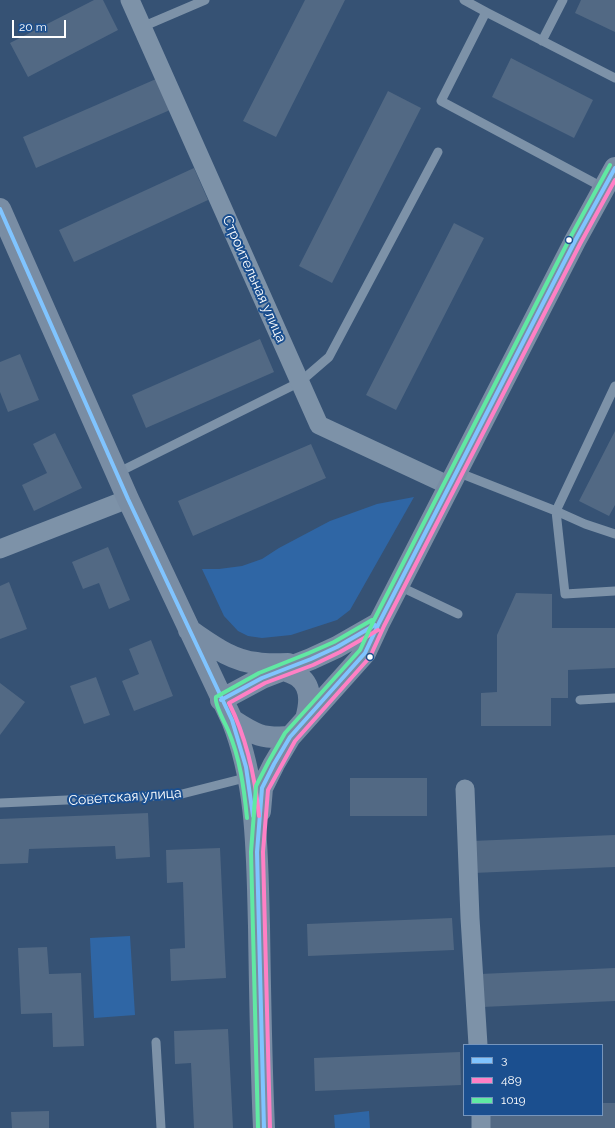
<!DOCTYPE html>
<html>
<head>
<meta charset="utf-8">
<style>
  body { margin:0 }
  #map { position:relative; width:615px; height:1128px; overflow:hidden; background:#365274; font-family:Raleway,sans-serif }
  canvas { display:block }
  .legend { position:absolute; left:463px; top:1044px; width:140px; height:72px; box-sizing:border-box; background:#1b4f8f; border:1px solid #7695bc; margin:0; padding:5px 7px; list-style:none; font-size:12px; color:#fff }
  .legend li { display:flex; align-items:center; gap:8px; height:20px }
  .legend b { width:20px; border:1px solid #7695bc }
  .scale { position:absolute; left:12px; top:20px; width:54px; height:18px; box-sizing:border-box; border:2px solid #fff; border-top:0; padding-left:5px; font-size:12px; line-height:14px; white-space:nowrap; color:#fff; -webkit-text-stroke:3px #1b4f8f; paint-order:stroke }
</style>
</head>
<body>
<div id="map">
<canvas width="615" height="1128"></canvas>
<ul class="legend">
<li><b style="height:5px;background:#80c4ff"></b>3</li>
<li><b style="height:5px;background:#ff80c5"></b>489</li>
<li><b style="height:5px;background:#60e9a3"></b>1019</li>
</ul>
<div class="scale">20 m</div>
</div>
<script>
const ctx = document.querySelector('canvas').getContext('2d');
ctx.lineJoin = 'round';
function fillPath(path, color) { ctx.fillStyle = color; ctx.fill(path, 'evenodd'); }
function stroke(path, color, width, dash) { ctx.strokeStyle = color; ctx.lineWidth = width; ctx.lineCap = dash ? 'butt' : 'round'; ctx.setLineDash(dash || []); ctx.stroke(path); }
function label(font, color, halo, rows, align = 'center') {
  ctx.font = font + ' Raleway,sans-serif'; ctx.lineWidth = 4; ctx.setLineDash([]); ctx.textBaseline = 'middle'; ctx.strokeStyle = halo; ctx.fillStyle = color; for (const [text, x, y, turn = 0] of rows) {
    ctx.save(); ctx.translate(x, y); ctx.rotate((+turn || 0) * Math.PI / 180); ctx.textAlign = isNaN(turn) ? turn : align; if (halo) ctx.strokeText(text, 0, 0); ctx.fillText(text, 0, 0); ctx.restore();
  }
}
const green = new Path2D(`
  M414,497L350,610L337,620L291,635L262,638L248,636L238,631L224,616L202,569H219L242,566L262,559L279,548L330,521L377,504Z
  M130,936L135,1015L94,1018L90,938Z
  M369,1111L370,1128H335L334,1115Z`);
const building = new Path2D(`
  M94,0H103L118,30L28,77L10,43Z
  M305,0H345L276,137L243,121Z
  M581,0H615V32L575,13Z
  M511,58L593,100L574,138L492,97Z
  M156,79L170,110L36,168L23,137Z
  M388,91L421,108L332,283L299,266Z
  M194,168L208,200L74,262L59,230Z
  M454,223L484,238L396,410L366,395Z
  M260,339L274,372L146,428L132,395Z
  M20,354L39,400L8,412L0,392V362Z
  M615,431V505L609,516L579,501Z
  M55,433L82,488L34,511L22,485L47,473L33,444Z
  M311,444L326,478L193,536L178,501Z
  M108,547L130,600L109,609L99,583L83,589L72,562Z
  M9,582L27,629L0,639V586Z
  M516,593L552,594V628H615V668L568,670V698H551V726H481V693L497,692V635Z
  M151,640L173,696L134,711L122,681L139,674L129,649Z
  M96,677L110,715L84,724L70,686Z
  M0,683L25,702L0,735Z
  M350,778H427V816H350Z
  M148,813L150,857L116,859L115,846L29,849L28,863L0,864V819Z
  M615,835V867L473,873L472,841Z
  M220,848L226,978L171,981L170,949L185,948L183,882L167,883L166,850Z
  M452,918L454,950L308,956L307,924Z
  M47,947L49,974L81,973L84,1046L53,1047L52,1013L21,1014L18,948Z
  M615,968V1001L482,1007L480,974Z
  M228,1029L233,1128H194L191,1063L175,1064L174,1031Z
  M460,1052L461,1085L315,1091L314,1058Z
  M602,1103H615V1128H488L487,1115H602Z
  M49,1111V1128H12L11,1112Z`);
const lane = new Path2D(`
  M464,0L486,12
  M142,27L205,0
  M542,41L563,0
  M604,188L441,101L486,12L615,78
  M615,386L556,511L585,524L615,534
  M457,472L556,511L565,594L615,591
  M117,473L300,382L329,357L438,152
  M399,586L458,614
  M580,700L615,698
  M0,803L178,795L249,777
  M156,1042L161,1128`);
const street = new Path2D(`
  M130,0L319,425L450,486
  M0,549L128,499
  M465,789L470,918L478,1045
  M481,1115V1128`);
const secondary = new Path2D(`
  M0,209L128,499L232,720C258,785 257,856 259,926C260,993 261,1061 264,1128
  M189,630C210,644 231,661 257,663C267,665 278,664 288,664
  M284,670C289,672 295,674 299,677C313,687 310,705 306,719
  M221,700L262,678L311,659L337,647L379,623
  M232,720C255,735 262,739 290,737
  M260,811L262,788L274,764L290,737L365,653L379,623L575,241L615,168`);
const bus1 = new Path2D(`
  M0,209L128,499L232,720L246,767L253,816
  M221,700L262,678L311,659L337,647L375,625
  M264,1128L257,852L262,788L274,764L290,737L365,653L379,623L575,241L615,168`);
const bus2 = new Path2D(`
  M259,816C255,776 247,739 229,703L265,683L313,665L340,652L378,630
  M270,1128L263,852L268,790L295,741L370,657L384,626L580,244L615,180`);
const bus3 = new Path2D(`
  M247,818C244,788 240,758 228,730C225,723 214,704 216,697L259,673L309,653L334,642L372,620
  M258,1128L251,852L256,786L269,761L285,733L360,650L374,620L570,238L610,165`);
const markers = [
  [569,240,3.5,"#fff"],
  [370,657,3.5,"#fff"]
];
const streetNames = [
  ["Строительная улица",254,279,66],
  ["Советская улица",125,797,-4]
];
fillPath(green, '#2f66a5');
fillPath(building, '#526984');
stroke(lane, '#7d92a8', 9);
stroke(street, '#7d92a8', 19);
stroke(secondary, '#798da4', 22);
stroke(bus1, '#80c4ff', 4);
stroke(bus2, '#ff80c5', 4);
stroke(bus3, '#60e9a3', 4);
for (const [x, y, r, color] of markers) { const dot = new Path2D(); dot.arc(x, y, r, 0, 2 * Math.PI); ctx.fillStyle = color; ctx.fill(dot); stroke(dot, '#1b4f8f', 1.5); }
label('14px', '#fff', '#1b4f8f', streetNames);
</script>
</body>
</html>
